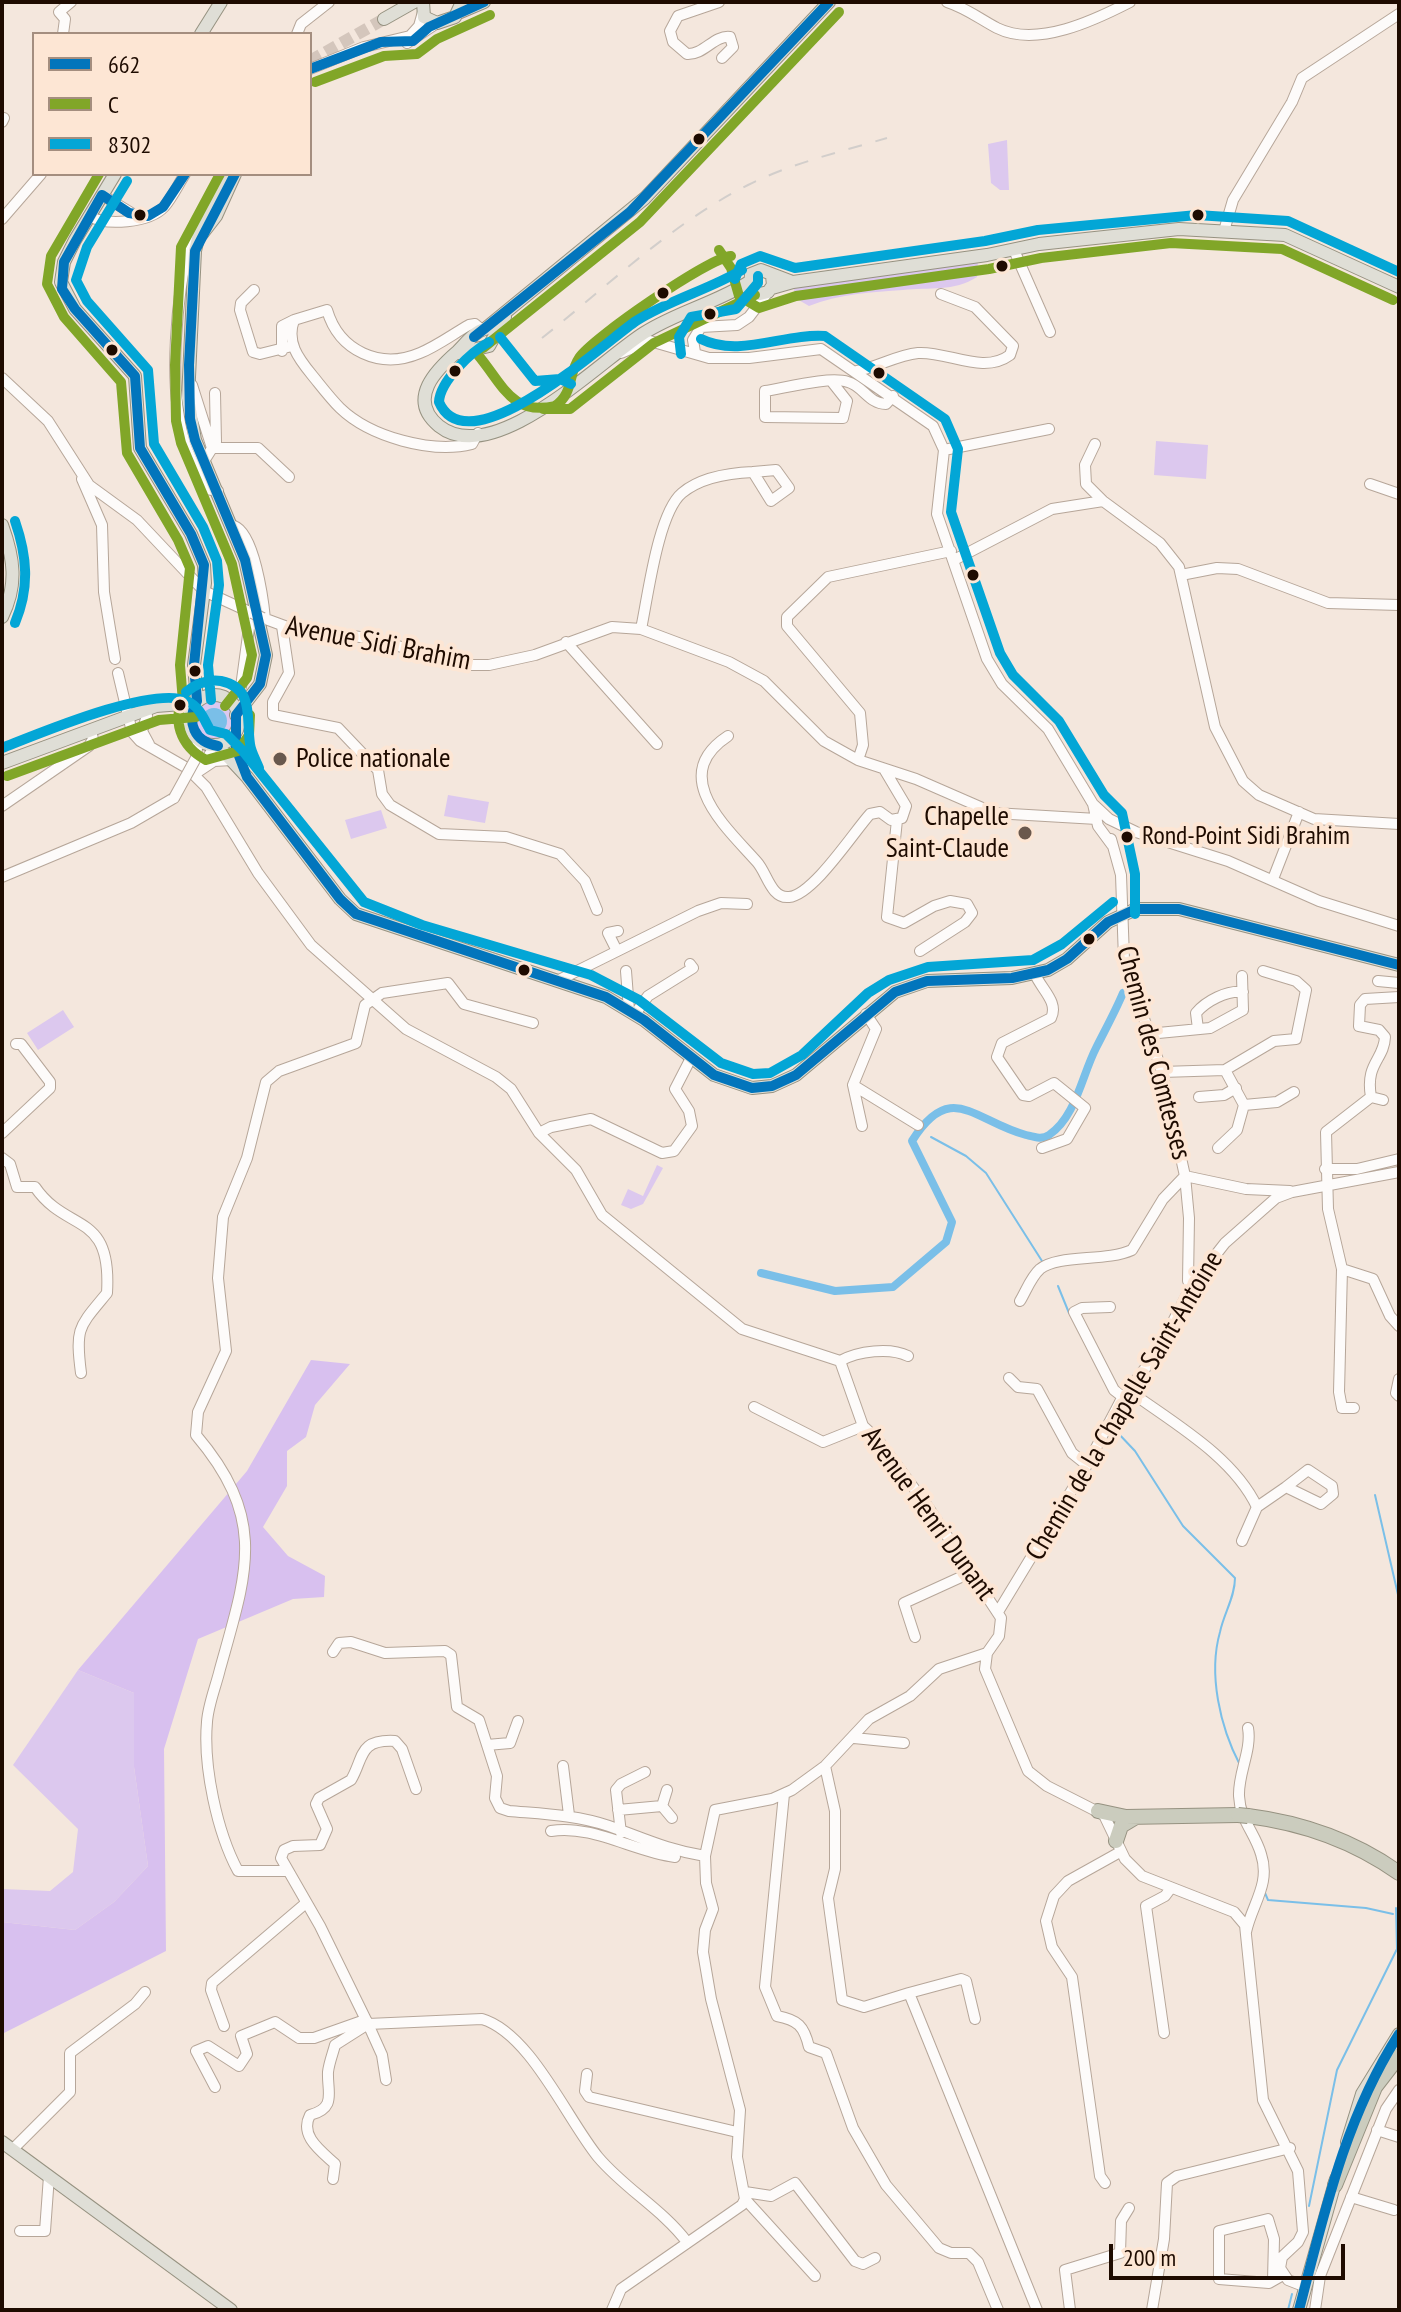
<!DOCTYPE html>
<html>
<head>
<meta charset="utf-8">
<style>
  body { margin:0 }
  #map { position:relative; width:1401px; height:2312px; overflow:hidden; background:#f4e7dd; font-family:"PT Sans Narrow",sans-serif }
  canvas { display:block }
  .frame { position:absolute; inset:0; border:4px solid #1e0b00; pointer-events:none }
  .legend { position:absolute; left:32px; top:32px; width:280px; height:144px; box-sizing:border-box; background:#fde6d4; border:2px solid #a48e7f; margin:0; padding:10px 14px; list-style:none; font-size:24px; color:#1e0b00 }
  .legend li { display:flex; align-items:center; gap:16px; height:40px }
  .legend b { width:40px; border:2px solid #a48e7f }
  .scale { position:absolute; left:1109px; top:2244px; width:236px; height:36px; box-sizing:border-box; border:4px solid #1e0b00; border-top:0; padding-left:10px; font-size:24px; line-height:28px; white-space:nowrap; color:#1e0b00; -webkit-text-stroke:6px #fde6d4; paint-order:stroke }
</style>
</head>
<body>
<div id="map">
<canvas width="1401" height="2312"></canvas>
<div class="frame"></div>
<ul class="legend">
<li><b style="height:10px;background:#0275bc"></b>662</li>
<li><b style="height:10px;background:#81a628"></b>C</li>
<li><b style="height:10px;background:#03a6d6"></b>8302</li>
</ul>
<div class="scale">200 m</div>
</div>
<script>
const ctx = document.querySelector('canvas').getContext('2d');
ctx.lineJoin = 'round';
function fillPath(path, color) { ctx.fillStyle = color; ctx.fill(path, 'evenodd'); }
function stroke(path, color, width, dash) { ctx.strokeStyle = color; ctx.lineWidth = width; ctx.lineCap = dash ? 'butt' : 'round'; ctx.setLineDash(dash || []); ctx.stroke(path); }
function label(font, color, halo, rows, align = 'center') {
  ctx.font = font + ' "PT Sans Narrow",sans-serif'; ctx.lineWidth = 8; ctx.setLineDash([]); ctx.textBaseline = 'middle'; ctx.strokeStyle = halo; ctx.fillStyle = color; for (const [text, x, y, turn = 0] of rows) {
    ctx.save(); ctx.translate(x, y); ctx.rotate((+turn || 0) * Math.PI / 180); ctx.textAlign = isNaN(turn) ? turn : align; if (halo) ctx.strokeText(text, 0, 0); ctx.fillText(text, 0, 0); ctx.restore();
  }
}
const green = new Path2D(`
  M1007,140L1009,190H1000L991,183L988,144Z
  M978,261L977,277C954,292 929,287 903,290C873,292 838,294 809,306L797,299L793,287Z
  M1156,441L1208,445L1206,479L1154,475Z
  M195 720a19 19 0 1 1 38 0a19 19 0 1 1-38 0Z
  M448,795L489,802L485,823L444,816Z
  M381,810L387,828L351,839L345,820Z
  M63,1010L74,1027L38,1050L27,1033Z
  M657,1165L663,1168L643,1204L631,1209L621,1205L628,1189L643,1196Z
  M78,1670L134,1693V1767L148,1866L114,1902L75,1930L2,1922V1889L50,1891L73,1872L78,1829L13,1765Z`);
const forest = new Path2D(`
  M311,1360L350,1364L315,1405L306,1437L287,1451V1486L263,1527L288,1556L325,1576L324,1597L293,1599L198,1639L164,1749L166,1951L2,2034V1922L75,1930L114,1902L148,1866L134,1767V1693L78,1670L247,1471Z`);
const water = new Path2D(`
  M201 721a13 13 0 1 1 26 0a13 13 0 1 1-26 0Z`);
const stream = new Path2D(`
  M931,1137L966,1156L986,1173L1042,1261
  M1058,1286L1069,1313
  M1117,1432L1135,1451L1183,1526L1235,1578C1235,1597 1224,1613 1220,1632C1208,1674 1220,1727 1240,1765
  M1375,1495L1399,1599
  M1265,1893L1268,1900L1366,1908L1393,1914
  M1309,2206L1337,2070L1397,1949L1396,1908
  M1288,2310L1292,2294`);
const canal = new Path2D(`
  M761,1273L835,1291L893,1287L946,1242L952,1222L912,1141C951,1079 974,1121 1026,1135C1034,1137 1042,1140 1049,1135C1076,1117 1082,1075 1096,1048C1105,1030 1115,1012 1123,993`);
const majorTunnel = new Path2D(`
  M310,61L384,19`);
const minor = new Path2D(`
  M719,2L678,16L670,31L673,42L687,54C704,55 714,35 730,37L733,47L722,58
  M947,2C966,8 980,19 997,28C1037,48 1095,20 1130,2
  M63,34L65,19L59,12L71,2
  M297,34L301,24L329,2
  M407,43L437,23
  M310,69L364,47L410,36L419,26L423,12
  M2,122L4,118
  M102,195L138,217
  M89,216C106,226 149,223 164,207C172,198 178,185 185,174
  M2,219L41,174
  M1224,231L1233,200L1292,102L1302,78L1399,14
  M190,237C177,295 167,386 185,443C190,459 199,474 207,489L218,491
  M1014,250L1050,332
  M254,290L241,303L240,310L253,352L260,354L292,346
  M282,351V326L294,320
  M695,352L693,340L701,327L737,325L749,317L768,292
  M621,353L650,341L709,358H749L821,349L933,426L944,450L937,514L987,659L1002,684L1048,729L1093,804L1098,826L1112,845
  M857,371C878,367 897,355 918,353C948,351 983,375 1010,355L1013,346L975,307L941,294
  M2,378L48,421L89,485L137,520L204,591L252,613
  M832,382L847,401L843,418L765,417V391C785,388 829,376 848,382C863,386 869,404 886,404L893,396
  M192,385L212,448
  M478,433L472,444C432,454 370,437 340,408C330,398 321,386 312,375C298,358 286,342 294,320L327,310C339,351 380,370 420,353C437,346 453,334 469,325L475,324L481,329
  M1095,444L1085,465L1086,484L1103,501L1160,543L1179,567L1215,727L1243,781L1259,795L1314,819L1399,824
  M212,448H258L289,477
  M944,450L1049,429
  M204,461L216,442L215,393
  M82,479L102,525L104,592L115,659
  M1370,484L1399,494
  M234,526C254,533 263,598 265,619
  M954,560L1052,509L1103,501
  M1181,575L1217,568L1238,569L1328,603L1399,605
  M263,618L290,628L368,638L469,665H489L535,655L612,627L641,629L729,662L764,681L824,741L858,760L916,779L994,813L1097,819
  M282,626L289,673L273,702V715L338,728L378,770L382,794L390,805L439,834L506,837L560,854L585,881L597,910
  M641,629C648,596 658,513 682,493C701,477 729,473 753,472L771,501L789,488L776,470L753,472
  M566,642L657,744
  M118,673L132,732L140,741L187,768L206,787L258,873L311,945L406,1029L496,1077L511,1089L539,1133L576,1170L602,1215L742,1329L840,1361L863,1426L878,1440L928,1507L1001,1618L999,1636L987,1653L939,1669L910,1696L869,1719L825,1766L792,1790L772,1799L715,1810L705,1856L706,1883L713,1909L705,1930L703,1952L711,1999L740,2110L737,2157L745,2199L742,2205L621,2289L612,2310
  M241,687L251,613
  M147,716L142,731L149,744
  M728,736C667,776 727,828 757,862C767,873 771,899 789,897C813,895 853,833 870,814L880,812L891,820L902,818L906,806L884,769
  M196,758L198,738
  M858,760L863,745L860,713L787,626V617L828,577L951,551
  M199,771L214,761L232,760
  M199,771L215,746
  M1094,805L1109,819L1136,832L1228,861L1319,901L1399,926
  M2,806L89,746L93,739L91,731
  M897,820L887,917L904,923L934,906L950,901L967,904L972,913L965,922L920,951
  M1111,839L1121,875L1124,959L1162,1072L1185,1176L1189,1218L1188,1281L1192,1285
  M2,877L131,823L174,798
  M1273,879L1299,812
  M617,951L608,933L618,931
  M626,971L629,1010
  M1035,974C1041,989 1059,1002 1051,1018L1002,1043L997,1057L1023,1095L1029,1096L1054,1083L1085,1108L1067,1139L1042,1148
  M557,981L698,911L721,903L747,904
  M1378,981L1399,983
  M635,1014L648,996L693,968L690,964
  M1198,1029L1196,1013C1206,1001 1227,990 1243,992
  M1148,1034L1210,1028L1243,1010L1242,976
  M1162,1072L1225,1070L1274,1041L1296,1039L1306,990L1296,981L1263,971
  M853,1085L918,1125
  M1199,1097L1224,1095L1236,1088
  M1371,1097L1326,1132L1328,1209L1342,1269L1373,1279L1390,1316L1399,1326
  M1383,1100L1371,1097C1365,1063 1384,1060 1385,1037L1379,1030L1359,1026L1360,1005L1365,999L1399,997
  M1244,1105L1277,1102L1294,1092
  M862,1126L853,1085L876,1029L866,1014
  M2,1133L50,1088V1082L21,1044H16
  M539,1133L551,1127L591,1119L662,1153L674,1151L692,1126L689,1111L675,1089L691,1058
  M1218,1148L1237,1130L1244,1105L1225,1070
  M2,1158L10,1164L17,1187H35C67,1234 112,1210 107,1293C79,1327 75,1327 81,1373
  M1325,1169H1357L1399,1159
  M1342,1269L1339,1392L1342,1408H1354
  M1020,1301C1026,1291 1031,1277 1040,1269C1058,1254 1106,1262 1132,1250L1163,1199L1185,1176L1246,1189L1290,1191
  M1110,1307L1082,1308L1074,1312L1114,1390L1123,1397
  M840,1361C858,1351 890,1347 908,1356
  M1009,1378L1018,1387L1037,1389L1072,1453L1087,1465
  M1399,1379L1396,1393L1399,1396
  M1128,1390C1173,1423 1233,1456 1257,1507L1242,1541
  M754,1407L823,1442L863,1426
  M1257,1507L1286,1487L1321,1504L1333,1494L1332,1486L1308,1470L1286,1487
  M998,1612L1087,1465L1121,1400L1156,1354L1192,1285L1225,1243L1276,1198L1292,1192L1399,1172
  M915,1637L904,1603L972,1572
  M333,1652L339,1643L351,1642L385,1653L445,1651L451,1655L457,1707L479,1720L497,1776L495,1798L500,1808L509,1811C543,1814 576,1815 609,1826C643,1838 667,1850 705,1856
  M987,1653L985,1669L1028,1771L1047,1786L1104,1815L1125,1859L1142,1876L1234,1912L1245,1925L1263,2100L1298,2171L1303,2232L1298,2242L1282,2257L1280,2268L1288,2280L1306,2287
  M854,1738L904,1743
  M487,1745L510,1743L518,1721
  M563,1766L569,1815
  M825,1766L835,1811V1869L828,1898L842,2000L864,2007L909,1993L1037,2310
  M784,1794L765,1987L777,2016C798,2020 804,2026 809,2047L826,2053L853,2128L886,2185L939,2248L951,2253H969L978,2262L998,2310
  M662,1806L672,1818
  M618,1810L662,1806L667,1790
  M551,1831C591,1824 635,1852 675,1857
  M621,1833L616,1790L621,1784L645,1772
  M285,1871H238C217,1832 203,1766 207,1722C208,1705 216,1686 220,1669C247,1572 268,1520 196,1435L198,1412L226,1351L218,1278L223,1217L247,1158L266,1082L279,1071L356,1043L365,1005L382,993L448,983L464,1004L533,1023
  M1246,1932C1252,1904 1271,1884 1261,1854C1255,1833 1240,1820 1239,1796C1238,1773 1252,1750 1248,1728
  M909,1993L961,1979L966,1981L975,2019
  M368,2024L482,2019C530,2033 567,2119 598,2157C625,2189 662,2209 687,2242
  M224,2026L211,1990L212,1983L306,1903
  M1164,2033L1146,1906L1165,1896L1171,1888
  M587,2074L585,2091L589,2097L737,2132
  M386,2080L382,2055L368,2024L320,1926L281,1858L284,1850L293,1846L320,1845L327,1829L316,1804L319,1798L351,1780C364,1758 358,1739 395,1741L402,1749L416,1789
  M215,2087L196,2051L208,2046L239,2066L247,2054L241,2036L275,2022L299,2038H314L365,2020
  M1377,2130L1399,2137
  M13,2149L70,2092V2053L135,2004L145,1992
  M333,2179L335,2164C321,2151 299,2136 310,2115C337,2108 327,2092 328,2072C329,2063 333,2053 335,2045L368,2024
  M1105,2183L1100,2176L1072,1977L1052,1947L1046,1921L1054,1896L1068,1881L1120,1852
  M745,2192L771,2196L795,2183L855,2261L863,2264L875,2258
  M1351,2197L1394,2210
  M745,2199L815,2276
  M20,2231H45L49,2176
  M1273,2280L1274,2239L1268,2219L1219,2231V2279L1269,2283L1283,2275
  M1070,2310L1065,2270L1120,2253L1121,2221L1129,2208
  M1152,2310L1164,2239L1167,2183L1177,2176L1290,2148
  M1315,2310L1320,2276L1386,2109L1399,2090`);
const major = new Path2D(`
  M423,2L424,17L437,23L455,17L462,2
  M458,13L484,2
  M384,19L414,2
  M201,34L221,2
  M115,174L75,240L64,262L61,282L75,309L135,376L140,448L191,534L204,565L205,583L194,665L197,701
  M223,174L203,217L195,251L188,398L195,440L245,560L266,655L260,684L236,715
  M202,234L216,216L235,174
  M772,276L773,285L768,292L760,294L750,288L751,274L761,270L790,281
  M749,282C716,303 677,312 644,333C602,359 494,470 439,426C406,399 437,369 458,351C466,343 475,331 485,329L645,198L829,2
  M772,288L793,282L987,255L1039,244L1179,229L1285,235L1399,287
  M459,353L489,346L505,317
  M2,525C14,558 18,585 2,617
  M189 720a25 25 0 1 1 50 0a25 25 0 1 1-50 0Z
  M218,746L247,777L340,899L356,914L606,997L644,1020L714,1075L752,1088L772,1086L796,1075L895,992L927,981L1012,978L1048,970L1067,959L1108,922L1136,909H1179L1399,965
  M2,763L156,706L195,703
  M2,2142L231,2310
  M1347,2142L1362,2094L1399,2034
  M1299,2310L1336,2179`);
const highway = new Path2D(`
  M1098,1811L1126,1817L1238,1815
  M1248,1816C1303,1823 1354,1841 1399,1873
  M1116,1841L1121,1826L1136,1817
  M1335,2185L1375,2087L1399,2056`);
const rail = new Path2D(`
  M542,338C608,286 672,223 748,185C792,163 840,152 887,138`);
const minorBridge = new Path2D(`
  M252,613L263,618
  M174,798L196,758`);
const highwayBridge = new Path2D(`
  M1238,1815L1248,1816`);
const bus1 = new Path2D(`
  M310,69L381,42L413,41L429,27L484,2
  M235,174L195,251L189,365L190,419L195,440L245,560L266,655L260,684L236,715
  M102,195L64,262L62,289L75,309L135,376L140,448L191,534L204,565L194,665L197,701
  M102,195L129,213L148,216L163,207L185,174
  M474,337L630,212L829,2
  M197,701C186,722 194,742 218,746
  M236,715V748L247,777L340,899L356,914L606,997L644,1020L714,1075L752,1088L772,1086L796,1075L895,992L927,981L1012,978L1048,970L1067,959L1108,922L1136,909H1179L1399,965
  M1299,2310C1324,2214 1345,2118 1399,2034`);
const bus2 = new Path2D(`
  M315,82L384,56L417,54L437,39L490,15
  M99,174L51,256L47,284L64,317L121,382L127,453L178,540L190,568L180,665L183,702
  M220,174L181,247L175,365L176,421L181,443L232,564L252,655L247,678L225,706
  M719,250L731,268L739,296L759,308L796,296L989,269L1041,258L1171,243L1282,249L1393,300
  M483,348L640,222L839,12
  M478,355C503,385 512,416 555,406C574,393 568,374 579,358C592,338 709,258 731,256
  M543,409H570L654,343L755,295
  M185,694C171,720 180,746 206,760L238,751L249,735L250,715
  M7,776L159,720L196,717`);
const bus3 = new Path2D(`
  M127,181L87,247L76,280L87,301L148,370L154,444L203,527L217,561L219,585L208,665L211,700
  M735,279L741,264L760,256L795,268L985,241L1038,230L1197,215L1288,221L1399,272
  M500,337L535,381L560,379L571,384
  M701,339C739,358 785,333 825,336L945,419L958,449L951,512L1000,653L1013,675L1059,721L1104,795L1122,813L1135,874V914
  M489,342C471,352 440,381 439,402C468,469 605,342 636,321C669,300 708,290 742,270
  M681,354L679,337L691,317L736,309L758,283V276
  M15,623C30,587 27,556 15,521
  M186,692C196,684 208,679 221,681C255,688 246,719 250,744C251,752 256,760 259,768
  M2,748C38,734 153,685 187,701C199,706 204,719 210,730L226,734L243,751L364,902L422,925L591,975L639,1000L721,1063L753,1074L770,1073L802,1055L868,993L889,980L928,967L1033,960L1062,944L1113,902`);
const markers = [
  [699,139,7,"#1e0b00"],
  [140,215,7,"#1e0b00"],
  [1198,215,7,"#1e0b00"],
  [1002,266,7,"#1e0b00"],
  [663,293,7,"#1e0b00"],
  [710,314,7,"#1e0b00"],
  [112,350,7,"#1e0b00"],
  [455,371,7,"#1e0b00"],
  [879,373,7,"#1e0b00"],
  [973,575,7,"#1e0b00"],
  [195,671,7,"#1e0b00"],
  [180,705,7,"#1e0b00"],
  [280,759,8,"#69584d"],
  [1025,833,8,"#69584d"],
  [1127,837,7,"#1e0b00"],
  [1089,939,7,"#1e0b00"],
  [524,970,7,"#1e0b00"]
];
const busNames = [
  ["Rond-Point Sidi Brahim",1142,837]
];
const streetNames = [
  ["Avenue Sidi Brahim",378,644,11],
  ["Chemin des Comtesses",1153,1053,75],
  ["Chemin de la Chapelle Saint-Antoine",1125,1406,-59],
  ["Avenue Henri Dunant",928,1514,54]
];
const poiNames = [
  ["Police nationale",296,759],
  ["Chapelle",1009,817,"right"],
  ["Saint-Claude",1009,849,"right"]
];
fillPath(green, '#dcc8ee');
fillPath(forest, '#d8c0ef');
fillPath(water, '#7abfe8');
stroke(stream, '#7abfe8', 2);
stroke(canal, '#7abfe8', 8);
stroke(majorTunnel, '#d4c6bc', 12, [12, 6]);
stroke(minor, '#b6a699', 12);
stroke(major, '#969281', 14);
stroke(highway, '#969281', 16);
stroke(minor, '#fdfbfa', 10);
stroke(major, '#dfded6', 12);
stroke(highway, '#cbccbe', 14);
stroke(rail, '#d2cecb', 2, [14, 14]);
stroke(minorBridge, '#b6a699', 12, []);
stroke(highwayBridge, '#969281', 16, []);
stroke(minorBridge, '#fdfbfa', 10);
stroke(highwayBridge, '#cbccbe', 14);
stroke(bus1, '#0275bc', 10);
stroke(bus2, '#81a628', 10);
stroke(bus3, '#03a6d6', 10);
for (const [x, y, r, color] of markers) { const dot = new Path2D(); dot.arc(x, y, r, 0, 2 * Math.PI); ctx.fillStyle = color; ctx.fill(dot); stroke(dot, '#fde6d4', 3); }
label('26px', '#1e0b00', '#fde6d4', busNames, 'left');
label('28px', '#1e0b00', '#fde6d4', streetNames);
label('28px', '#1e0b00', '#fde6d4', poiNames, 'left');
</script>
</body>
</html>
